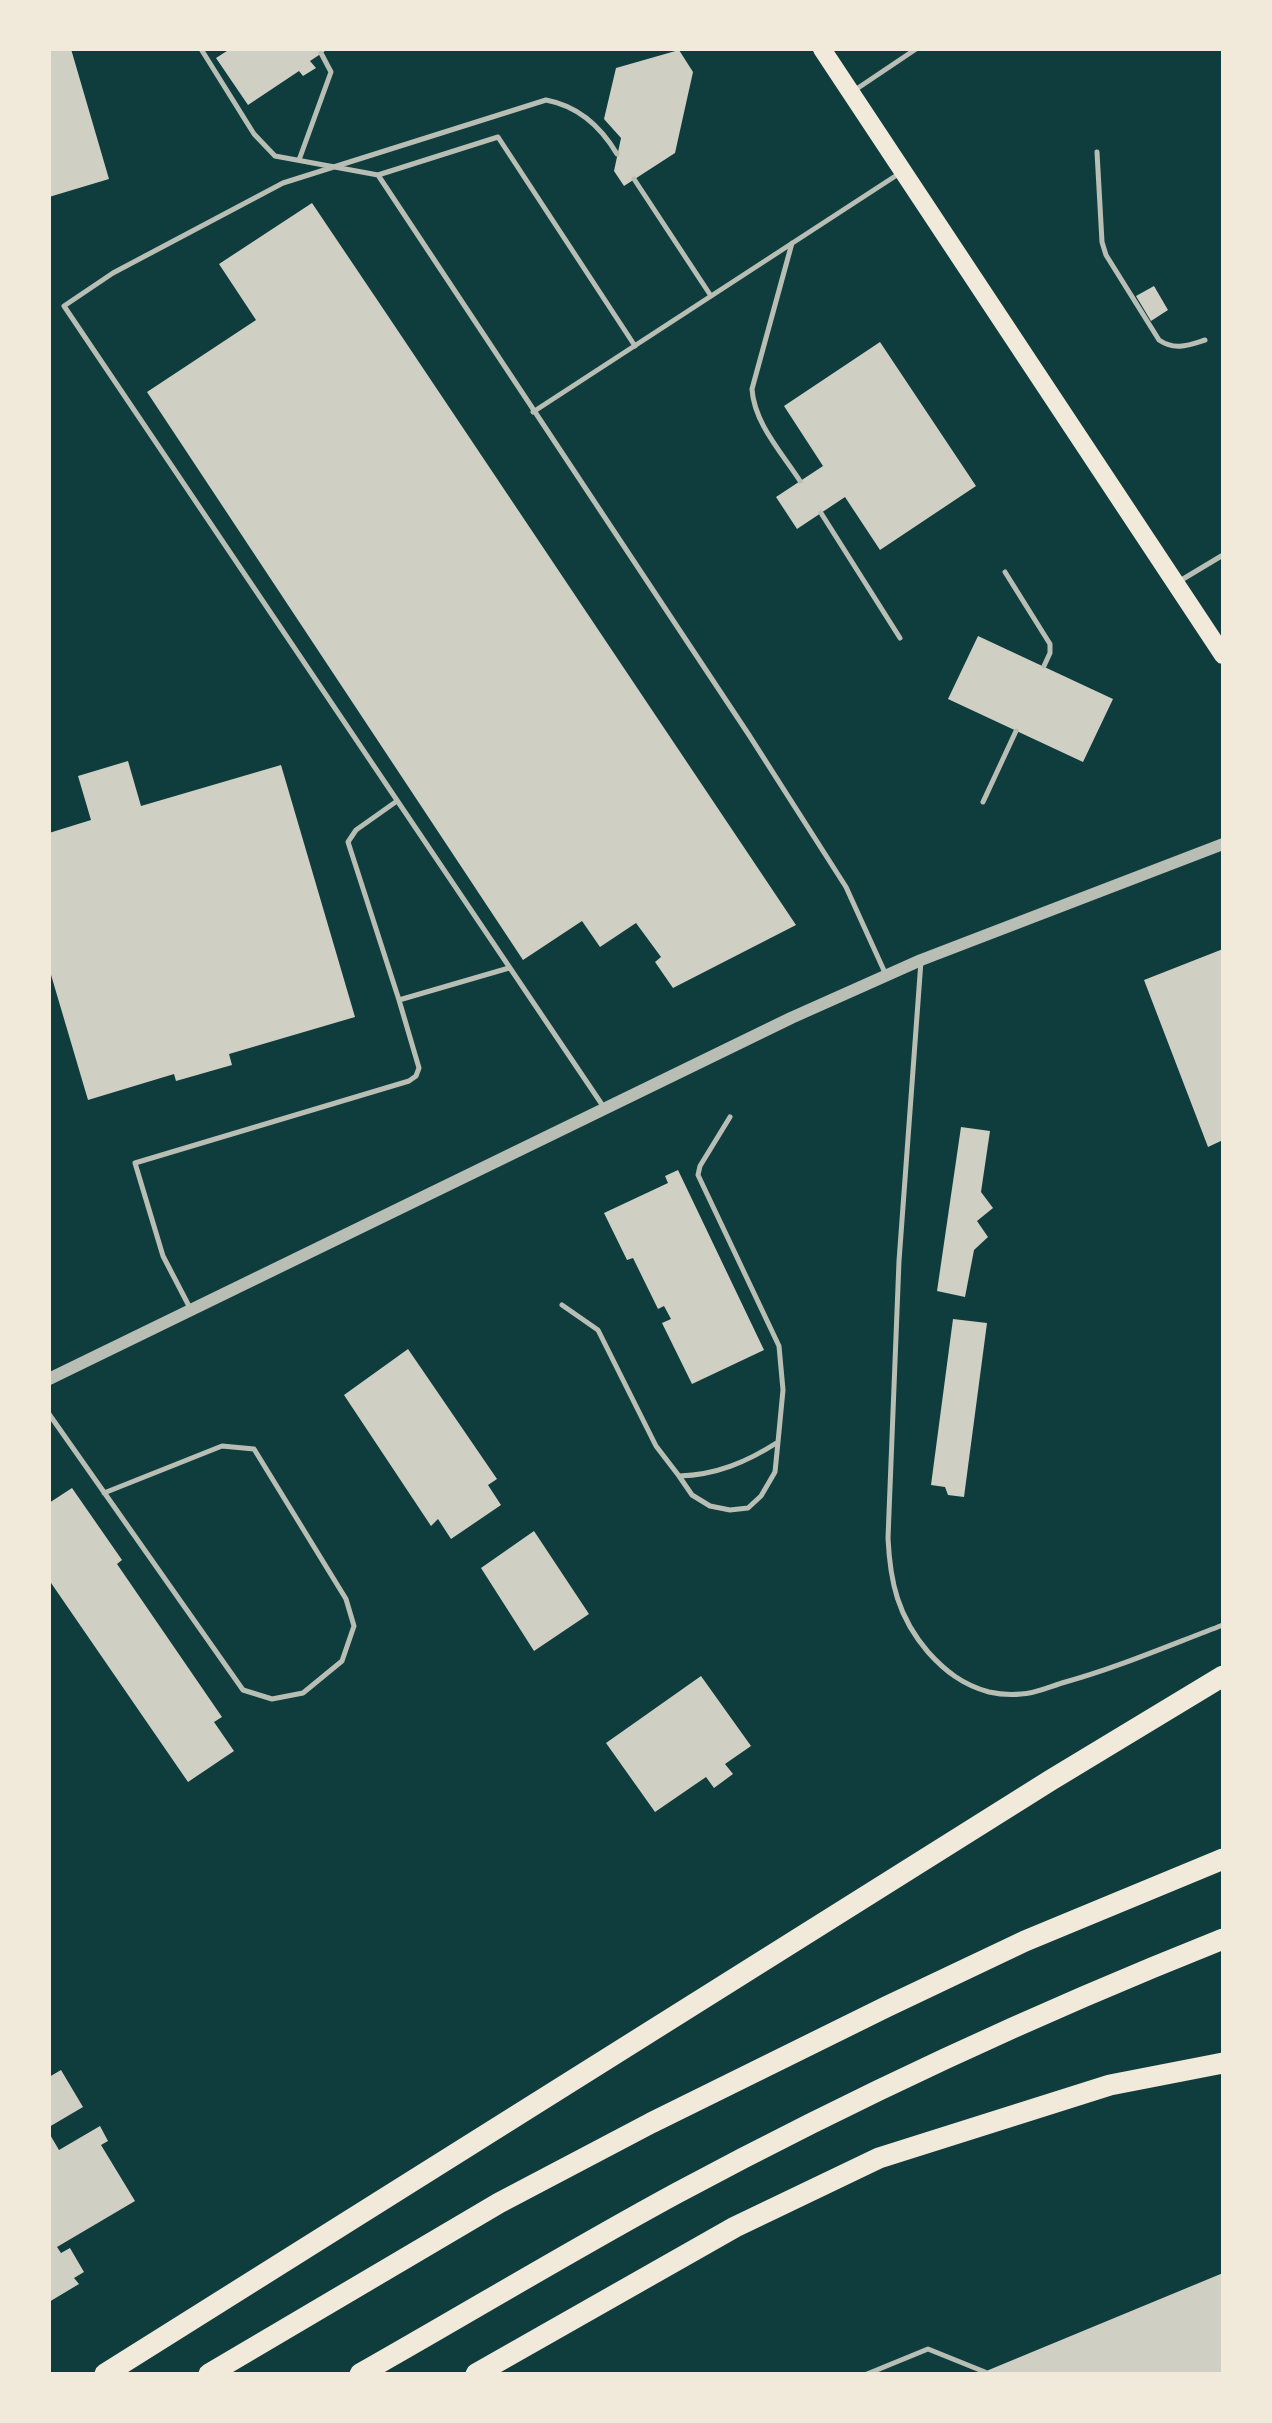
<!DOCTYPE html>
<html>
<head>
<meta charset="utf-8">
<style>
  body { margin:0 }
  #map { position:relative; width:1272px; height:2423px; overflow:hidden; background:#0f3d3e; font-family:"Asap Condensed",sans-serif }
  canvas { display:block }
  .frame { position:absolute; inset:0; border:51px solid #f1e9da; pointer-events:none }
</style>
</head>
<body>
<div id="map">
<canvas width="1272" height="2423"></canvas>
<div class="frame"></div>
</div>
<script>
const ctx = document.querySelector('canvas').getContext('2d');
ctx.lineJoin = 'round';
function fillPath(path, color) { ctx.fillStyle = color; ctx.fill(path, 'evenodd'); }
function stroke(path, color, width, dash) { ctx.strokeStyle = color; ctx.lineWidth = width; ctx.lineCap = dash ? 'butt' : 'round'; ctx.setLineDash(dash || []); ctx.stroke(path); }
const building = new Path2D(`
  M49,49H71L109,179L49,197Z
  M230,49H328L310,61L316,68L303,76L299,71L248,105L216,58Z
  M679,50L693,72L675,153L624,186L614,171L621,138L604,119L616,68Z
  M312,203L384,310L796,925L673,988L655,962L661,957L636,923L600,947L582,921L523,960L147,392L256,320L219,264Z
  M1154,286L1168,310L1151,321L1136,296Z
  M880,342L976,486L880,550L845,497L797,529L776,497L823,466L784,406Z
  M978,636L1113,699L1083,762L948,699Z
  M128,761L141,806L281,765L355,1017L229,1054L232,1065L176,1081L174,1074L88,1100L49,968V833L91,820L78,776Z
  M1223,949V1140L1208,1147L1144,980Z
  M961,1127L990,1131L981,1192L993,1208L977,1221L988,1237L974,1250L965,1297L937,1291Z
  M678,1170L764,1350L692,1384L662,1323L671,1319L664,1306L658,1309L633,1258L627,1260L604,1213L668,1183L665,1176Z
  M953,1319L987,1323L964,1497L948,1495L945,1487L931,1485Z
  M408,1349L497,1479L488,1485L501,1505L451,1539L438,1519L431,1526L344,1395Z
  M72,1488L122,1560L117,1564L222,1717L214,1722L234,1751L188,1782L49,1580V1503Z
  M534,1531L589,1614L534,1651L481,1568Z
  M701,1676L751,1746L725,1764L733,1774L714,1788L706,1777L655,1812L606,1743Z
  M61,2070L83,2107L49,2127V2077Z
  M100,2126L108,2141L101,2145L135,2201L57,2247L61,2253L70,2248L84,2272L74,2278L79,2284L49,2302V2133L59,2150Z
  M1223,2273V2374H979Z`);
const service = new Path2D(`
  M201,49L254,134L275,156L378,175
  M855,90L916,49
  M1097,152L1102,242L1106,255L1159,340C1175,351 1189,345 1205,340
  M299,160L331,72L321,53
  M634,179L711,296
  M792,243L752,389C754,423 782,453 800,481
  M635,346L498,137L378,175L749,735L846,887L886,975
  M533,412L900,173
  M821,513L900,638
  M1005,572L1050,644V653L1044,666
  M1178,582L1223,555
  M397,801L356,830L348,842L399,1000
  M983,802L1016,731
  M921,961L899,1261L888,1538C890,1582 898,1617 928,1652C945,1671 963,1685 989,1692C998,1694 1011,1695 1021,1694C1034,1694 1049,1687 1062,1683C1117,1668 1170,1645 1223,1625
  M605,1109L64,306L113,273L283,183L546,100C578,106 601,127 617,154
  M562,1305L598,1330L656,1446L679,1476C716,1475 747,1462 778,1442L783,1390L779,1346L698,1175L700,1166L730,1117
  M190,1308L163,1256L135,1163L409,1081L416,1076L419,1068L399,1000L509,968
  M49,1414C114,1506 179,1598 243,1690L272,1699L303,1693L342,1661L354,1626L346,1599L254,1449L222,1446L104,1493
  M679,1476L692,1495L710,1506L730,1510L748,1508L761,1496L775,1472L778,1442
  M867,2374L928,2349L985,2372`);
const tertiary = new Path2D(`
  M49,1379L791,1018L921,960L1223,844`);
const primary = new Path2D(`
  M822,49L1223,655`);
const motorway = new Path2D(`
  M105,2374L1051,1780L1223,1676
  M209,2374L499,2203L651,2123L886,2007L1025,1941L1223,1859
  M360,2374C466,2314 570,2251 677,2193C854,2098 1037,2013 1223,1939
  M476,2374L735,2227L879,2158L1110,2085L1223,2063`);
fillPath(building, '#cfcfc3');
stroke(service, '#b8beb3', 5);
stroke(tertiary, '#b8beb3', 12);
stroke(primary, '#f1e9da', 18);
stroke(motorway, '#f1e9da', 21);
</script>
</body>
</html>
